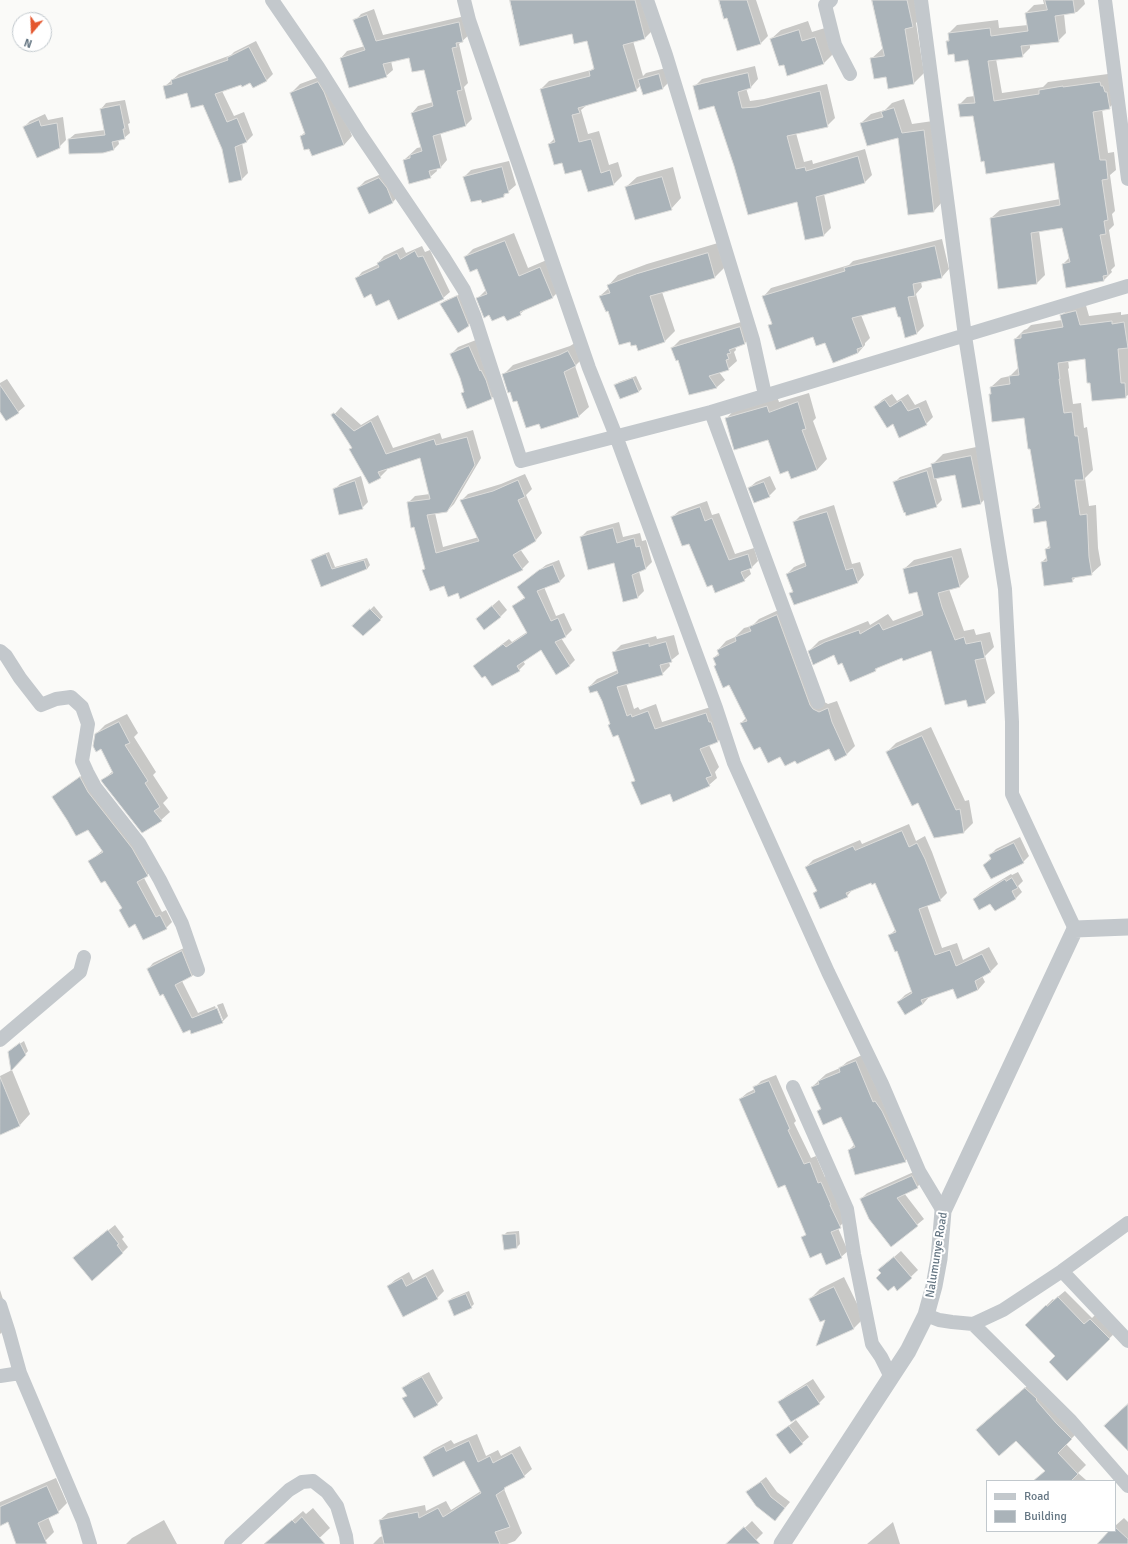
<!DOCTYPE html>
<html>
<head>
<meta charset="utf-8">
<style>
  body { margin:0 }
  #map { position:relative; width:1128px; height:1544px; overflow:hidden; background:#fafaf8; font-family:Signika,sans-serif }
  canvas { display:block }
  .legend { position:absolute; left:986px; top:1480px; width:130px; height:52px; box-sizing:border-box; background:#fff; border:1px solid #c1c8cd; margin:0; padding:5px 7px; list-style:none; font-size:12px; color:#657683 }
  .legend li { display:flex; align-items:center; gap:8px; height:20px }
  .legend b { width:20px; border:1px solid #c1c8cd }
  .north { position:absolute; left:12px; top:12px; width:40px; height:40px; box-sizing:border-box; background:#fff; border:1px solid #c1c8cd; border-radius:50%; rotate:199deg; font-size:11px; font-weight:700; line-height:16px; text-align:center; color:#657683 }
  .north::after { content:''; display:block; margin:auto; width:14px; height:18px; background:#e4572e; clip-path:polygon(50% 0,100% 100%,50% 72%,0 100%) }
</style>
</head>
<body>
<div id="map">
<canvas width="1128" height="1544"></canvas>
<ul class="legend">
<li><b style="height:5px;background:#c3c8cc"></b>Road</li>
<li><b style="height:11px;background:#aab3b9"></b>Building</li>
</ul>
<div class="north">N</div>
</div>
<script>
const ctx = document.querySelector('canvas').getContext('2d');
ctx.lineJoin = 'round';
function fillPath(path, color) { ctx.fillStyle = color; ctx.fill(path, 'evenodd'); }
function stroke(path, color, width, dash) { ctx.strokeStyle = color; ctx.lineWidth = width; ctx.lineCap = dash ? 'butt' : 'round'; ctx.setLineDash(dash || []); ctx.stroke(path); }
function label(font, color, halo, rows, align = 'center') {
  ctx.font = font + ' Signika,sans-serif'; ctx.lineWidth = 4; ctx.setLineDash([]); ctx.textBaseline = 'middle'; ctx.strokeStyle = halo; ctx.fillStyle = color; for (const [text, x, y, turn = 0] of rows) {
    ctx.save(); ctx.translate(x, y); ctx.rotate((+turn || 0) * Math.PI / 180); ctx.textAlign = isNaN(turn) ? turn : align; if (halo) ctx.strokeText(text, 0, 0); ctx.fillText(text, 0, 0); ctx.restore();
  }
}
const shadow = new Path2D(`
  M511,0H646L653,30L645,38L633,41L643,76L646,73L666,68L670,81L663,88L643,93L641,85L636,90L588,104L581,110L588,134L599,131L609,165L618,162L622,176L614,184L582,168L563,161L549,144L555,138L541,89L549,81L591,70L595,67L587,39Z
  M720,0H756L768,36L761,43L738,49L728,17Z
  M873,0H919L923,16L916,23L924,73L914,83L887,76L871,59L883,48Z
  M1043,0H1084L1085,4L1077,12L1064,14L1066,33L1058,41L1030,44V48L1022,56L996,59L1002,93L1043,87L1048,82L1108,74L1117,100L1109,108L1102,109L1108,153L1114,152L1116,170L1110,175L1115,211L1112,214L1114,225L1109,230L1115,266L1111,270L1112,272L1104,280L1063,264L1070,257L1063,226L1039,231L1045,275L1037,283L991,218L1000,210L1060,199L1055,162L973,115L959,105L967,97L975,96L969,59L955,53L947,41L950,39L949,33L957,25L998,20L999,28L1028,25L1026,13L1034,5L1044,4Z
  M374,9L383,35L465,16L470,34L459,44L468,83L464,87L472,119L466,125L440,132L447,160L441,167L436,168L437,171L430,177L404,160L417,148L422,147L412,113L418,106L433,102L425,68L409,57L391,61L393,70L386,76L341,58L347,51L365,46L355,21L361,14Z
  M808,21L812,32L825,28L833,54L824,63H784L771,39L781,30Z
  M256,41L273,74L266,81H250L222,91L234,116L244,112L253,135L247,141L242,143L248,173L242,179L229,182L222,148L204,104L188,92L164,87L179,74L231,55L234,52Z
  M755,66L758,79L751,87L746,88L750,101L764,99L827,84L835,118L827,126L796,133L804,162L812,160L813,164L865,149L872,175L865,182L824,194L831,228L823,236L798,201L735,166L715,105L694,87L702,79Z
  M327,74L332,84L352,136L344,145L310,147L301,136L305,132L291,93L300,84Z
  M904,99L912,124L933,121L943,201L934,211L899,136L861,123L871,114L885,110L892,103Z
  M125,100L130,123L128,124L130,133L124,138L118,139L119,144L114,149L103,152L69,139L75,134L105,130L101,109L106,103Z
  M45,114L48,120L63,117L66,140L59,147L24,127L30,121Z
  M509,161L516,185L503,196L481,199L464,177L471,170Z
  M673,167L681,198L671,209L626,187L637,177Z
  M386,172L399,195L393,202L370,212L358,188L365,181Z
  M514,233L528,268L549,259L561,289L553,297L526,309L520,314L505,315L489,314L478,298L486,290L478,267L465,257L473,249Z
  M942,239L949,269L942,277L921,282L922,287L916,294L924,326L917,333L900,315L895,305L861,315L870,338L865,343V345L858,353L814,336L769,326L772,323L764,296L771,288L849,265L853,261Z
  M718,243L725,267L715,277L662,292L675,331L665,341L636,343L630,340L600,296L609,288L608,286L618,275L647,264Z
  M422,246L425,252L430,250L450,292L443,298L389,299L372,293L356,279L362,272L379,264L378,263L384,256L403,247L406,253Z
  M461,294L471,322L468,326L441,304L444,301Z
  M1085,302L1089,316L1121,312V315L1128,314V395L1125,397L1086,358L1068,360L1069,368L1068,369L1073,404L1081,403L1084,428L1087,427L1093,470L1085,478L1089,506L1096,505L1098,548L1101,565L1091,574L1077,576L1072,581L1042,562L1047,557L1046,549L1051,544L1047,520L1033,509L1040,503L1025,417L990,395L992,392L991,387L1001,378L1010,376L1019,367L1015,339L1024,330L1027,329L1031,325L1062,320L1061,316L1071,306Z
  M748,320L753,335L745,343L735,347L736,350L734,352L737,361L728,369L719,372L725,380L717,387L689,394L679,358L672,348L680,340Z
  M476,340L498,391L492,398L462,394L465,391L451,354L458,347Z
  M578,341L585,356L575,366L589,407L579,416L540,423L518,400L503,375L513,365L570,346Z
  M636,376L642,389L638,392L616,385L619,382Z
  M7,379L25,406L18,412L0,410V383Z
  M809,393L816,418L813,421L827,459L817,470H789L769,439L726,419L736,408L777,396L779,402Z
  M892,394L897,401L908,394L915,405L926,400L933,417L926,424L894,422L875,407L882,400Z
  M341,407L361,425L378,415L393,448L440,433L442,439L473,430L481,458L454,504L447,511L435,513L443,547L479,537L461,501L468,494L501,484L525,474L532,489L526,495L542,533L536,540L520,549L529,562L522,569L461,597L458,592L423,570L426,567L408,503L415,496L430,494L421,457L386,468L387,470L380,477L351,449L352,447L333,416Z
  M981,446L991,493L981,503L956,474L936,478L942,500L936,506L894,483L900,477L933,466L932,465L943,454Z
  M361,476L368,502L362,508L334,490L340,484Z
  M770,476L776,489L769,496L749,488L756,482Z
  M707,501L712,515L719,513L735,554L754,548L758,561L752,567L749,568L751,574L744,580L672,517L679,511Z
  M834,505L852,564L860,562L864,575L858,582L794,604L790,594L793,590L787,574L794,567L806,562L794,522L800,516Z
  M619,522L623,537L640,533L642,541L646,540L652,562L646,568L639,571L644,591L638,597L624,601L614,562L581,537L587,531Z
  M961,548L969,577L960,586L949,589L964,631L974,629L976,635L990,632L994,647L985,656L995,693L985,702L967,699L932,650L902,656L879,666L875,671L843,662L834,654L809,651L819,641L868,621L870,625L888,614L893,621L922,610L917,591L904,569L914,560Z
  M329,552L335,567L367,558L370,565L367,569L322,585L312,560L316,557Z
  M559,560L565,576L559,582L544,587L556,616L564,613L572,630L566,636L561,638L575,660L569,666L541,649L523,661L525,664L519,670L480,661L509,639L512,642L527,632L513,606L525,597L524,582L546,565Z
  M499,600L507,610L500,617L477,619Z
  M374,606L383,617L363,635L354,626Z
  M785,607L821,700L828,704L837,701L855,746L847,754L835,759L830,748L796,760L781,756L760,746L741,723L746,718L730,684L714,658L719,653L718,650L726,641L735,637L744,628L752,626L759,619Z
  M674,635L679,654L669,662L670,666L662,674L626,683L634,709L638,707L640,710L656,704L662,722L714,706L725,734L718,741L709,745L719,767L715,772L717,778L709,785L670,793L632,783L636,779L618,733L611,724L603,700L598,690L589,687L597,679L618,670L613,653L621,645L656,636L657,639Z
  M127,714L138,733L134,737L156,772L153,775L168,798L163,803L170,812L161,820L102,781L113,771L96,734L105,725Z
  M931,727L965,801L969,800L973,823L963,833L919,802L887,752L896,743Z
  M87,772L154,869L144,878L162,912L166,910L172,922L166,928L135,923L123,908L106,880L90,861L103,850L89,828L54,797L60,791Z
  M909,824L916,841L925,836L932,852L947,893L940,900L927,905L942,948L957,943L963,960L989,947L998,964L991,971L982,976L985,982L978,990L954,988L930,996L923,1004L898,1002L905,995L912,991L898,950L890,935L896,929L876,882H871L854,888L847,896L814,893L818,889L806,867L813,860L860,840L862,844Z
  M1020,837L1029,856L1023,862L984,865L991,858L990,855L996,849Z
  M1018,872L1023,881L1018,886L1022,892L1016,898L995,910L991,902L974,899L980,893L1011,874L1012,875Z
  M188,946L198,970L192,976L182,981L198,1013L215,1006L220,1020H223L217,1005L223,1003L228,1016L222,1022L192,1032L148,969L153,963Z
  M24,1041L28,1051L12,1069V1049Z
  M862,1055L912,1154L905,1161L849,1150L855,1144L841,1116L818,1111L821,1108L812,1087L826,1074L840,1068L847,1062Z
  M12,1070L30,1114L20,1125L0,1134V1076Z
  M776,1075L796,1121L794,1123L811,1158L816,1156L825,1177L828,1176L846,1220L838,1228L848,1251L841,1257L822,1252L803,1237L807,1233L786,1184L740,1099L747,1093L755,1089L754,1088L761,1081Z
  M918,1170L923,1181L917,1187L904,1193L924,1219L891,1246L861,1199L867,1193Z
  M115,1225L124,1237L122,1239L128,1247L123,1252L74,1258Z
  M519,1231L520,1244L517,1247L503,1236L507,1232Z
  M901,1251L918,1270L898,1289L882,1273L886,1264Z
  M433,1269L444,1291L437,1298L388,1286L395,1280L409,1272L413,1280Z
  M844,1277L864,1318L854,1328L818,1345L827,1318L810,1299L820,1289Z
  M0,1290L11,1324L0,1334Z
  M469,1291L474,1304L471,1307L449,1301L452,1298Z
  M1065,1291L1092,1318L1097,1313L1116,1332L1067,1379L1057,1356L1026,1325L1053,1299L1054,1300Z
  M429,1372L443,1398L437,1404L404,1398L407,1395L404,1388L410,1382Z
  M813,1379L825,1397L819,1403L780,1402L786,1396Z
  M1034,1380L1080,1430L1066,1444L1086,1465L1078,1473L1086,1480L1085,1481H1035L1046,1470L1016,1439L986,1422Z
  M796,1420L809,1437L802,1443L777,1435Z
  M477,1434L486,1456L498,1450L501,1456L520,1446L532,1469L524,1476L508,1484L504,1489L522,1533L515,1541L507,1544H373L380,1537L383,1536L380,1520L388,1513L425,1505L426,1511L446,1501L451,1510L481,1491L465,1460L424,1458L432,1450L451,1440L454,1444Z
  M766,1477L777,1492L790,1502L775,1520L747,1492Z
  M56,1478L67,1503L58,1512L48,1517L54,1532L45,1541L37,1544H17L8,1521L0,1525V1502Z
  M313,1508L330,1528L313,1544H265L303,1511L306,1514Z
  M1124,1518L1128,1522V1544H1098L1111,1531H1115V1526Z
  M164,1520L177,1544H126L132,1538Z
  M752,1521L763,1533L754,1542L757,1544H728Z
  M893,1522L900,1544H867Z`);
const building = new Path2D(`
  M510,0H635L645,39L623,45L637,91L578,108L580,113L572,115L579,142L591,139L601,173L610,170L614,185L588,192L581,170L565,174L562,163L554,165L548,144L555,142L540,89L590,76L589,71L594,69L587,41L574,44L572,34L520,46Z
  M719,0H747L761,44L737,51L727,18L724,19Z
  M872,0H907L913,27L905,29L914,84L888,89L886,77L874,79L870,58L884,56Z
  M1045,0H1073L1075,13L1055,16L1059,42L1021,46L1023,57L988,61L994,101L1039,94V90L1063,86V87L1100,82L1101,86H1103L1105,92H1107L1110,109L1093,112L1100,160H1106L1108,179L1102,180L1108,220L1104,221L1106,234L1100,235L1108,275L1103,276L1104,281L1066,288L1062,264L1070,262L1062,228L1031,233L1037,284L998,289L990,218L1060,205L1054,163L986,174L984,161L981,162L973,116L960,117L958,104L975,103L968,60L955,62L954,54L948,55L946,41H949L948,33L990,28L991,36L1028,31L1025,13L1047,10Z
  M367,15L376,41L459,22L463,42L456,43L457,47L452,48L462,90L457,91L466,126L433,136L441,168L429,171L431,178L409,184L403,160L410,158V155L422,151L411,113L433,106L424,70L412,72L409,58L383,64L387,77L349,88L340,58L365,50L353,20Z
  M799,30L802,41L815,37L824,64L787,76L784,65L779,66L770,39Z
  M249,47L267,81L253,88L250,83L242,87L241,85L215,94L227,122L237,118L247,142L235,147L242,180L229,183L222,149L203,105L191,108L187,93L166,99L163,86L172,84L171,80L228,60L227,58Z
  M748,73L751,88L738,92L742,108L756,107L820,91L828,127L787,136L796,169L805,167L806,171L858,156L865,183L816,197L824,236L805,240L797,202L748,215L734,166L714,106L699,110L693,86Z
  M659,74L663,89L643,95L638,80Z
  M318,82L324,92L344,145L312,156L309,149L304,150L300,136L305,134L290,93Z
  M120,105L125,129H123L125,139L112,142L114,150L103,153L69,154L68,139L105,135L100,109Z
  M894,108L902,133L924,130L934,212L908,215L898,138L867,146L860,123L883,117L881,112Z
  M39,120L41,126L57,123L60,148L37,158L23,127Z
  M502,167L509,193L504,194V197L482,203L481,200L471,202L463,177Z
  M662,177L672,210L635,220L625,187Z
  M379,178L387,188L393,203L369,214L357,188Z
  M505,241L519,276L540,267L553,298L520,312L521,315L507,321L504,316L492,321L489,315L484,318L476,298L487,294L477,269L470,272L464,257Z
  M935,246L942,278L913,284L915,296L908,297L917,334L905,338L900,317H898L895,307L852,318L863,347L857,349L858,353L833,363L825,343L816,346L813,337L776,350L768,325L772,324L762,296L845,271L844,268Z
  M415,251L418,257L423,256L444,299L398,320L389,300L376,306L371,294L364,298L355,278L379,267L377,263L397,253L400,259Z
  M708,253L715,278L650,296L665,342L638,351L636,345L631,346L630,342L619,345L608,311L606,312L599,296L610,293L607,285L636,274Z
  M457,296L469,326L458,333L440,304Z
  M1076,311L1080,325L1112,321V324L1124,322L1128,348L1118,349L1121,383H1125L1126,398L1092,401L1090,383H1087L1085,359L1058,363L1060,379H1059L1064,413L1072,412L1075,436H1078L1084,480H1075L1080,515L1087,514L1089,557L1092,575L1072,578L1073,582L1044,586L1041,562L1047,561L1045,549L1050,548L1046,521L1034,523L1032,509L1040,508L1030,449H1028L1024,418L992,422L989,394H991L990,387L1010,384L1009,376L1019,375L1014,339L1021,338V334L1063,327L1060,315Z
  M740,327L745,344L729,350L731,353L727,354L729,359L726,360L729,370L709,376L717,388L689,395L678,360L676,361L671,348Z
  M469,346L480,371L481,370L486,380L492,399L467,409L461,393L464,392L460,378L450,354Z
  M568,351L576,366L564,372L579,417L541,429L539,424L526,428L517,401L513,402L510,392L508,393L502,374L559,355Z
  M633,378L639,392L620,399L614,385Z
  M0,385L19,413L6,421L0,412Z
  M885,400L890,407L901,400L908,411L919,407L927,425L899,438L893,424L887,428L874,407Z
  M798,402L806,429L802,430L817,470L791,479L788,471L780,474L768,440L734,450L725,418L767,406L769,412Z
  M334,413L354,431L371,421L386,454L434,439L436,445L467,437L475,465L447,512L427,515L436,553L479,541L460,500L493,491L518,480L525,497L518,500L536,541L513,555L523,570L460,599L458,593L448,597L444,586L430,591L422,570L425,569L414,527L411,528L407,502L430,499L420,458L378,472L381,478L369,484L349,449L352,448L331,415Z
  M971,456L981,504L962,508L955,475L934,479L931,464Z
  M927,471L937,507L906,516L905,512L904,513L893,482Z
  M355,481L363,509L339,515L333,489Z
  M764,482L770,497L754,503L748,488Z
  M700,507L705,521L712,518L729,560L748,554L752,568L741,572L745,581L715,593L712,585L707,587L689,544L682,546L671,517Z
  M827,512L846,570L853,568L858,583L794,605L789,593L793,592L786,574L806,566L793,522Z
  M613,528L617,543L634,538L636,547L640,546L646,569L632,575L638,598L623,602L614,563L588,570L580,537Z
  M326,554L332,569L364,560L367,569L321,587L311,560Z
  M952,557L960,587L938,593L942,607L955,640L964,637L966,644L981,641L985,658L975,660L986,703L968,707L966,700L945,705L931,651L903,661L902,658L875,669L876,671L850,682L842,663L838,665L834,655L813,665L808,651L825,642L859,630L860,634L879,623L883,630L923,615L917,592L909,594L903,569Z
  M553,565L560,582L537,591L551,621L558,618L566,637L555,642L570,666L556,675L541,650L517,666L520,671L492,686L485,676L482,678L473,666L503,644L506,647L527,633L512,606L525,598L517,587L539,570Z
  M492,606L501,617L484,630L476,619Z
  M370,609L381,620L363,636L352,626Z
  M777,615L810,705L813,709L819,712L828,708L832,722L847,755L835,761L829,749L797,764L795,761L785,766L780,757L768,763L760,747L754,750L740,723L747,721L729,685L723,688L714,666L716,665L713,658L719,655L717,650L736,641L735,637L751,631L749,627Z
  M666,642L672,662L660,665L663,675L617,687L627,716L631,714L632,717L648,711L655,729L706,713L709,722H711L718,742L700,749L712,776L706,778L710,786L673,802L670,794L641,805L631,782L635,781L618,735L613,737L608,725L610,724L602,701L597,691L590,693L588,687L618,673L612,652L649,643V646Z
  M119,722L130,743L125,745L148,781L145,783L160,807L154,811L162,821L142,833L102,782L101,780L113,773L101,749L96,752L93,746L95,734Z
  M922,736L956,810L960,809L964,833L934,838L918,803L912,806L886,752Z
  M80,777L88,792L132,848L148,876L137,882L156,917L160,915L167,929L143,940L135,924L129,928L119,910L122,908L105,881L101,883L88,861L103,852L88,830L76,836L67,820L52,797Z
  M902,831L909,847L917,843L925,859L941,901L919,909L935,955L950,950L956,966L982,954L991,972L975,981L978,990L957,999L953,989L921,1000L923,1004L905,1015L897,1002L912,993L897,951L895,952L888,935L896,932L875,883L872,885L871,883L846,893L848,897L820,909L813,893L817,891L805,867L853,846L855,850Z
  M1014,843L1024,863L991,879L983,865L991,859L989,855Z
  M1012,878L1018,888L1012,891L1016,899L995,911L990,904L979,910L973,899L1005,879L1006,881Z
  M182,951L192,976L175,985L192,1018L217,1008L223,1023L191,1034L190,1030L183,1033L163,994L160,996L147,969Z
  M20,1043L26,1055L11,1071L8,1052Z
  M856,1061L873,1102L875,1101L882,1111L906,1162L855,1175L848,1150L855,1147L841,1117L823,1125L817,1111L821,1109L811,1087L819,1084L818,1081L840,1072L839,1068Z
  M0,1077L20,1126L0,1135Z
  M769,1081L790,1129L788,1130L804,1164L810,1162L818,1183L821,1182L831,1205H830L841,1228L831,1232L842,1258L826,1265L821,1253L810,1258L801,1237L806,1235L785,1185L778,1188L739,1099L755,1092L753,1087Z
  M912,1176L918,1188L897,1198L918,1226L891,1247L869,1219L860,1199Z
  M108,1230L119,1244L117,1245L123,1253L92,1281L73,1258Z
  M516,1234L517,1248L504,1250L502,1235Z
  M894,1257L912,1278L897,1291L894,1286L888,1291L876,1278L881,1273L878,1270Z
  M426,1276L438,1299L403,1317L387,1286L402,1278L406,1286Z
  M834,1287L854,1329L816,1346L825,1320L820,1322L809,1299Z
  M466,1294L472,1308L454,1316L448,1301Z
  M1058,1297L1084,1324L1090,1319L1110,1339L1067,1381L1049,1362L1055,1356L1025,1325L1046,1305L1047,1306Z
  M422,1377L438,1405L414,1418L402,1398L407,1396L402,1388Z
  M807,1385L820,1404L791,1422L778,1402Z
  M1025,1388L1037,1399L1036,1400L1056,1423L1072,1439L1058,1453L1078,1474L1071,1481H1033L1045,1471L1016,1441L999,1456L976,1430Z
  M1128,1404V1451L1104,1426Z
  M789,1426L803,1444L790,1454L776,1435Z
  M469,1441L478,1462L490,1456L493,1463L512,1453L525,1477L504,1488L505,1489L496,1495L510,1527L495,1532L500,1544H384L379,1520L418,1512L419,1518L438,1508L443,1517L481,1493L464,1461L433,1477L423,1457L444,1446L446,1451Z
  M761,1482L771,1497L785,1508L775,1521L756,1506L746,1492Z
  M47,1486L59,1513L38,1523L47,1544H16L8,1522L0,1526V1507Z
  M302,1517L325,1544H264L292,1520L295,1523Z
  M744,1527L760,1544H726Z
  M1115,1527L1128,1539V1544H1097L1109,1531H1115Z`);
const minor = new Path2D(`
  M272,0L318,67L360,134L444,258L464,290L474,315L521,461L711,412L1128,286
  M464,0L469,20L589,368L616,436L716,708L734,763L828,972L882,1084L919,1171L943,1211
  M647,0L666,55L753,340L765,395
  M831,0L825,5L835,45L850,74
  M921,0L965,336L1005,589L1012,722V794L1075,929
  M1105,0L1128,179
  M711,412L818,702
  M0,651L6,656L20,678L41,705L56,699L71,697L82,707L88,724L82,761L87,772L95,787L139,843L160,880L182,924L198,970
  M0,1040L80,972L84,957
  M793,1087L847,1209L854,1254L872,1344L881,1357L891,1377
  M1062,1271L1128,1341
  M0,1305L9,1333L20,1373L83,1521L90,1544
  M926,1315L939,1320L952,1322L973,1324L1003,1310L1062,1271L1128,1223
  M973,1324L1071,1421L1128,1486
  M0,1376L20,1373
  M231,1544L289,1490L302,1482L313,1481L327,1492L337,1506L346,1536L347,1544`);
const tertiary = new Path2D(`
  M782,1544L908,1351L926,1315L934,1286L939,1259L943,1211L1075,929L1128,927`);
const streetNames = [
  ["Nalumunye Road",937,1255,-81]
];
fillPath(shadow, '#0003');
fillPath(building, '#aab3b9');
stroke(building, '#dcdcda', 1);
stroke(minor, '#c3c8cc', 14);
stroke(tertiary, '#c3c8cc', 17);
label('12px', '#657683', '#fff', streetNames);
</script>
</body>
</html>
